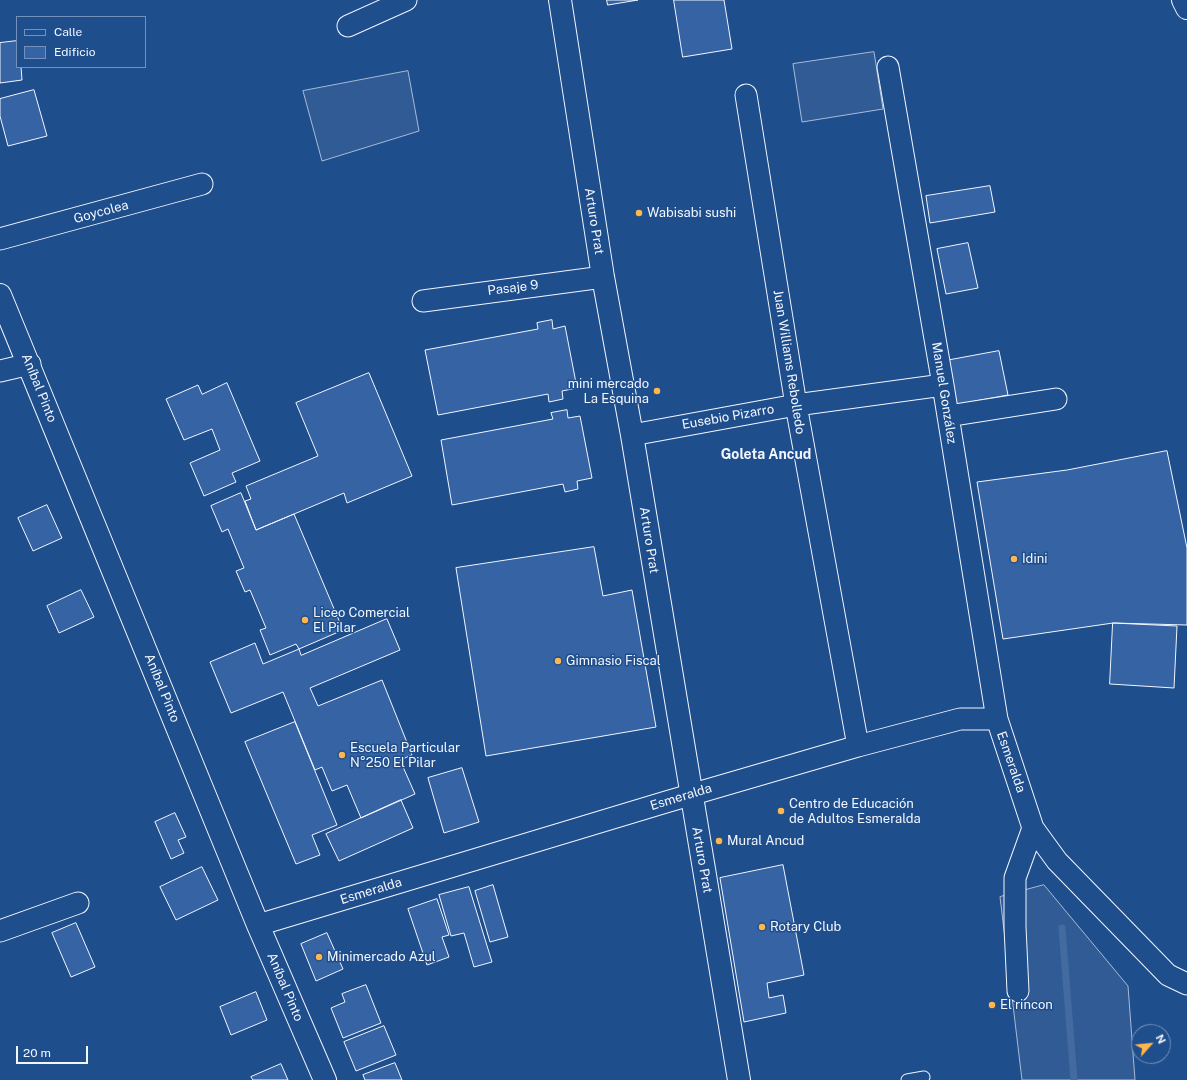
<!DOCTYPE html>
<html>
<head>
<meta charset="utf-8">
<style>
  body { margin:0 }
  #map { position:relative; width:1187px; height:1080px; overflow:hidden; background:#1f4e8c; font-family:"Public Sans",sans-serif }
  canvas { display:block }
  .legend { position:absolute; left:16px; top:16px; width:130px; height:52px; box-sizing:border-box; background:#1f4e8c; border:1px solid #7391ba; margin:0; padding:5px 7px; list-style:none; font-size:12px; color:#f2f6ff }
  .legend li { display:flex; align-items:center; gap:8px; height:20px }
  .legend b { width:20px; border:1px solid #7391ba }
  .north { position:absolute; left:1131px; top:1024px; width:40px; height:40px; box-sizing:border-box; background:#1f4e8c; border:1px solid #7391ba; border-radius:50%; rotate:63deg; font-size:11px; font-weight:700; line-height:16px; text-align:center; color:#f2f6ff }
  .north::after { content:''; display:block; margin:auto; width:14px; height:18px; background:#ffb74d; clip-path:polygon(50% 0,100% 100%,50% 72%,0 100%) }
  .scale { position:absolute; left:16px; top:1046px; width:72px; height:18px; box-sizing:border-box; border:2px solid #f2f6ff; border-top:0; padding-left:5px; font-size:12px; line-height:14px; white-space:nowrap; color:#f2f6ff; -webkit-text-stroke:3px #1f4e8c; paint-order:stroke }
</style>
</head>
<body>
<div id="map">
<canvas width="1187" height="1080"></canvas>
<ul class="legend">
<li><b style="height:5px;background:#1f4e8c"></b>Calle</li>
<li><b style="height:11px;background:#3563a3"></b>Edificio</li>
</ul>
<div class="north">N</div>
<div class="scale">20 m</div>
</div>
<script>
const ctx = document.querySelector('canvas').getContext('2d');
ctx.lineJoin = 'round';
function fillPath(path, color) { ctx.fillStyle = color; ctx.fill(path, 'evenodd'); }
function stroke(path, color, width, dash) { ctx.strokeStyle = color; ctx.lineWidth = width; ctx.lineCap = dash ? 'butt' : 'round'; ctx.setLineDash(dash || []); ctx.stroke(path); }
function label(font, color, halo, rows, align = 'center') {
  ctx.font = font + ' "Public Sans",sans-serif'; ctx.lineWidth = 3; ctx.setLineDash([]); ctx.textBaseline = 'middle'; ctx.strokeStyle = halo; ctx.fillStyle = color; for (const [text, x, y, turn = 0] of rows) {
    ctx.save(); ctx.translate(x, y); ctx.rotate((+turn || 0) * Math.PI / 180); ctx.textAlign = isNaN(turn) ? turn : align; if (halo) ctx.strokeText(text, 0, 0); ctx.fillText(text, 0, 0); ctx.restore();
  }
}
const built = new Path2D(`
  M874,52L883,109L802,122L793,64Z
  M408,71L419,131L322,161L303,91Z
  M1044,885L1128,986L1135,1080H1022L1000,897Z`);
const stream = new Path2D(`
  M1062,928L1074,1080`);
const building = new Path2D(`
  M607,0H638L608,5Z
  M674,0H724L732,49L683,57Z
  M17,41V67H21L22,80L0,83V43Z
  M34,90L47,136L8,146L0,116V99Z
  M990,186L995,212L930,223L926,196Z
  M968,243L978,288L946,294L937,249Z
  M552,320L553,329L565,326L577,388L562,391L563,399L549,402L548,394L438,415L425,350L538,329L537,323Z
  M999,351L1008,395L954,405L945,361Z
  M369,373L412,476L347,503L344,493L256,530L245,501L251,499L246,486L318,456L296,403Z
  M227,383L260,461L232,473L236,482L204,496L190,463L220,450L212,429L184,440L166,399L198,385L202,394Z
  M567,410L568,418L580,416L592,478L577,481L578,489L565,492L563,484L452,505L441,440L553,419L551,413Z
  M1167,451L1187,548V625L1113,623L1003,639L977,482L1067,470Z
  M241,493L256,530L294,514L343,630L299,649L296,644L270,655L260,630L266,628L250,590L245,592L236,571L244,568L228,529L222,532L211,506Z
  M47,505L62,538L33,551L18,518Z
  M594,547L603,596L632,590L656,727L486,756L456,568Z
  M81,590L94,617L59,633L47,606Z
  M387,619L400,650L310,688L318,706L382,680L412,755L400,760L415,794L361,818L347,785L332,791L322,767L315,770L283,692L231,713L210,662L255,643L263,664L299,649L301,655Z
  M1113,623L1177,626L1174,688L1110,684Z
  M295,722L337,825L312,835L320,855L296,864L245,742Z
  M462,768L479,822L444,833L428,778Z
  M401,800L413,828L339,861L326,834Z
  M175,813L186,837L178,840L184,853L171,859L155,822Z
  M783,865L804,975L767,983L769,998L783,995L786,1013L744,1022L720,878Z
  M202,867L218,900L176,920L160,887Z
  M493,885L508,937L490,942L475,891Z
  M469,887L492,962L474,967L464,933L451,936L439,895Z
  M437,899L449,935L442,937L449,957L427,965L408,909Z
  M76,923L95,967L71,977L52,933Z
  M327,933L343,969L316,981L301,944Z
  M366,985L381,1023L343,1038L331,1008L345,1002L342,994Z
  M256,992L267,1020L231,1035L220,1007Z
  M384,1026L396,1055L356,1071L344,1042Z
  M395,1063L402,1080H365L363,1075Z
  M281,1064L288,1080H253L251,1077Z`);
const service = new Path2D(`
  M907,1080L924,1077`);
const minor = new Path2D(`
  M348,26L406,0
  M888,67L943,385L997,719
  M746,95L796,405L858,746
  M0,239L202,184
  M423,301L603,277
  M0,371L30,364
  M948,416L1056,399
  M632,435L796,405L943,385
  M258,925L666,802L858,746L960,719H997L1033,828L1057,861L1168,975L1187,984
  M0,931L78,903
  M1018,991L1015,927V878L1033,828`);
const tertiary = new Path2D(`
  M0,295L258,925L325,1080`);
const secondary = new Path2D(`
  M1183,0L1187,8`);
const primary = new Path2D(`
  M560,0L603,277L632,435L739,1080`);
const markers = [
  [639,213,4,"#ffb74d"],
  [657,391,4,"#ffb74d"],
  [1014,559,4,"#ffb74d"],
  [305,620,4,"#ffb74d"],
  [558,661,4,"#ffb74d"],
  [342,755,4,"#ffb74d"],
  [781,811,4,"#ffb74d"],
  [719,841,4,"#ffb74d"],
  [762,927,4,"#ffb74d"],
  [319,957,4,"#ffb74d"],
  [992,1005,4,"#ffb74d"]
];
const streetNames = [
  ["Goycolea",101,212,-15],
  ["Arturo Prat",594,221,81],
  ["Pasaje 9",513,288,-7],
  ["Juan Williams Rebolledo",789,362,81],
  ["Aníbal Pinto",39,388,68],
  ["Manuel González",944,393,81],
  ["Eusebio Pizarro",728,417,-10],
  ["Arturo Prat",649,540,81],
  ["Aníbal Pinto",162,688,68],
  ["Esmeralda",1011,762,71],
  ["Esmeralda",681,797,-17],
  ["Arturo Prat",702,860,80],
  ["Esmeralda",371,891,-17],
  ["Aníbal Pinto",285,987,67]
];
const poiNames = [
  ["Wabisabi sushi",647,213],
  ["mini mercado",649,384,"right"],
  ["La Esquina",649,399,"right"],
  ["Idini",1022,559],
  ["Liceo Comercial",313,613],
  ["El Pilar",313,628],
  ["Gimnasio Fiscal",566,661],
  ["Escuela Particular",350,748],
  ["N°250 El Pilar",350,763],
  ["Centro de Educación",789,804],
  ["de Adultos Esmeralda",789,819],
  ["Mural Ancud",727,841],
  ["Rotary Club",770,927],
  ["Minimercado Azul",327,957],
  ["El rincon",1000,1005]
];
const neighbourhoodNames = [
  ["Goleta Ancud",766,455]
];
fillPath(built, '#305b95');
stroke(built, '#a8bbd7', 1);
stroke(stream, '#446ba0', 7);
fillPath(building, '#3563a3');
stroke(building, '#f2f6ff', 1);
stroke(service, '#f2f6ff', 13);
stroke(minor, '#f2f6ff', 23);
stroke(tertiary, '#f2f6ff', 24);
stroke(secondary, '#f2f6ff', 24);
stroke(primary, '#f2f6ff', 24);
stroke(service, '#1f4e8c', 11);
stroke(minor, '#1f4e8c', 21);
stroke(tertiary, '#1f4e8c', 22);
stroke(secondary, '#1f4e8c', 22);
stroke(primary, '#1f4e8c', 22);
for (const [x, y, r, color] of markers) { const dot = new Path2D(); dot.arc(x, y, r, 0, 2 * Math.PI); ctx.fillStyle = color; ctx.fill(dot); stroke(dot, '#1f4e8c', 1.5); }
label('13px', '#f2f6ff', '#1f4e8c', streetNames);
label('13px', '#f2f6ff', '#1f4e8c', poiNames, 'left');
label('bold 14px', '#f2f6ff', '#1f4e8c', neighbourhoodNames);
</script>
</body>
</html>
